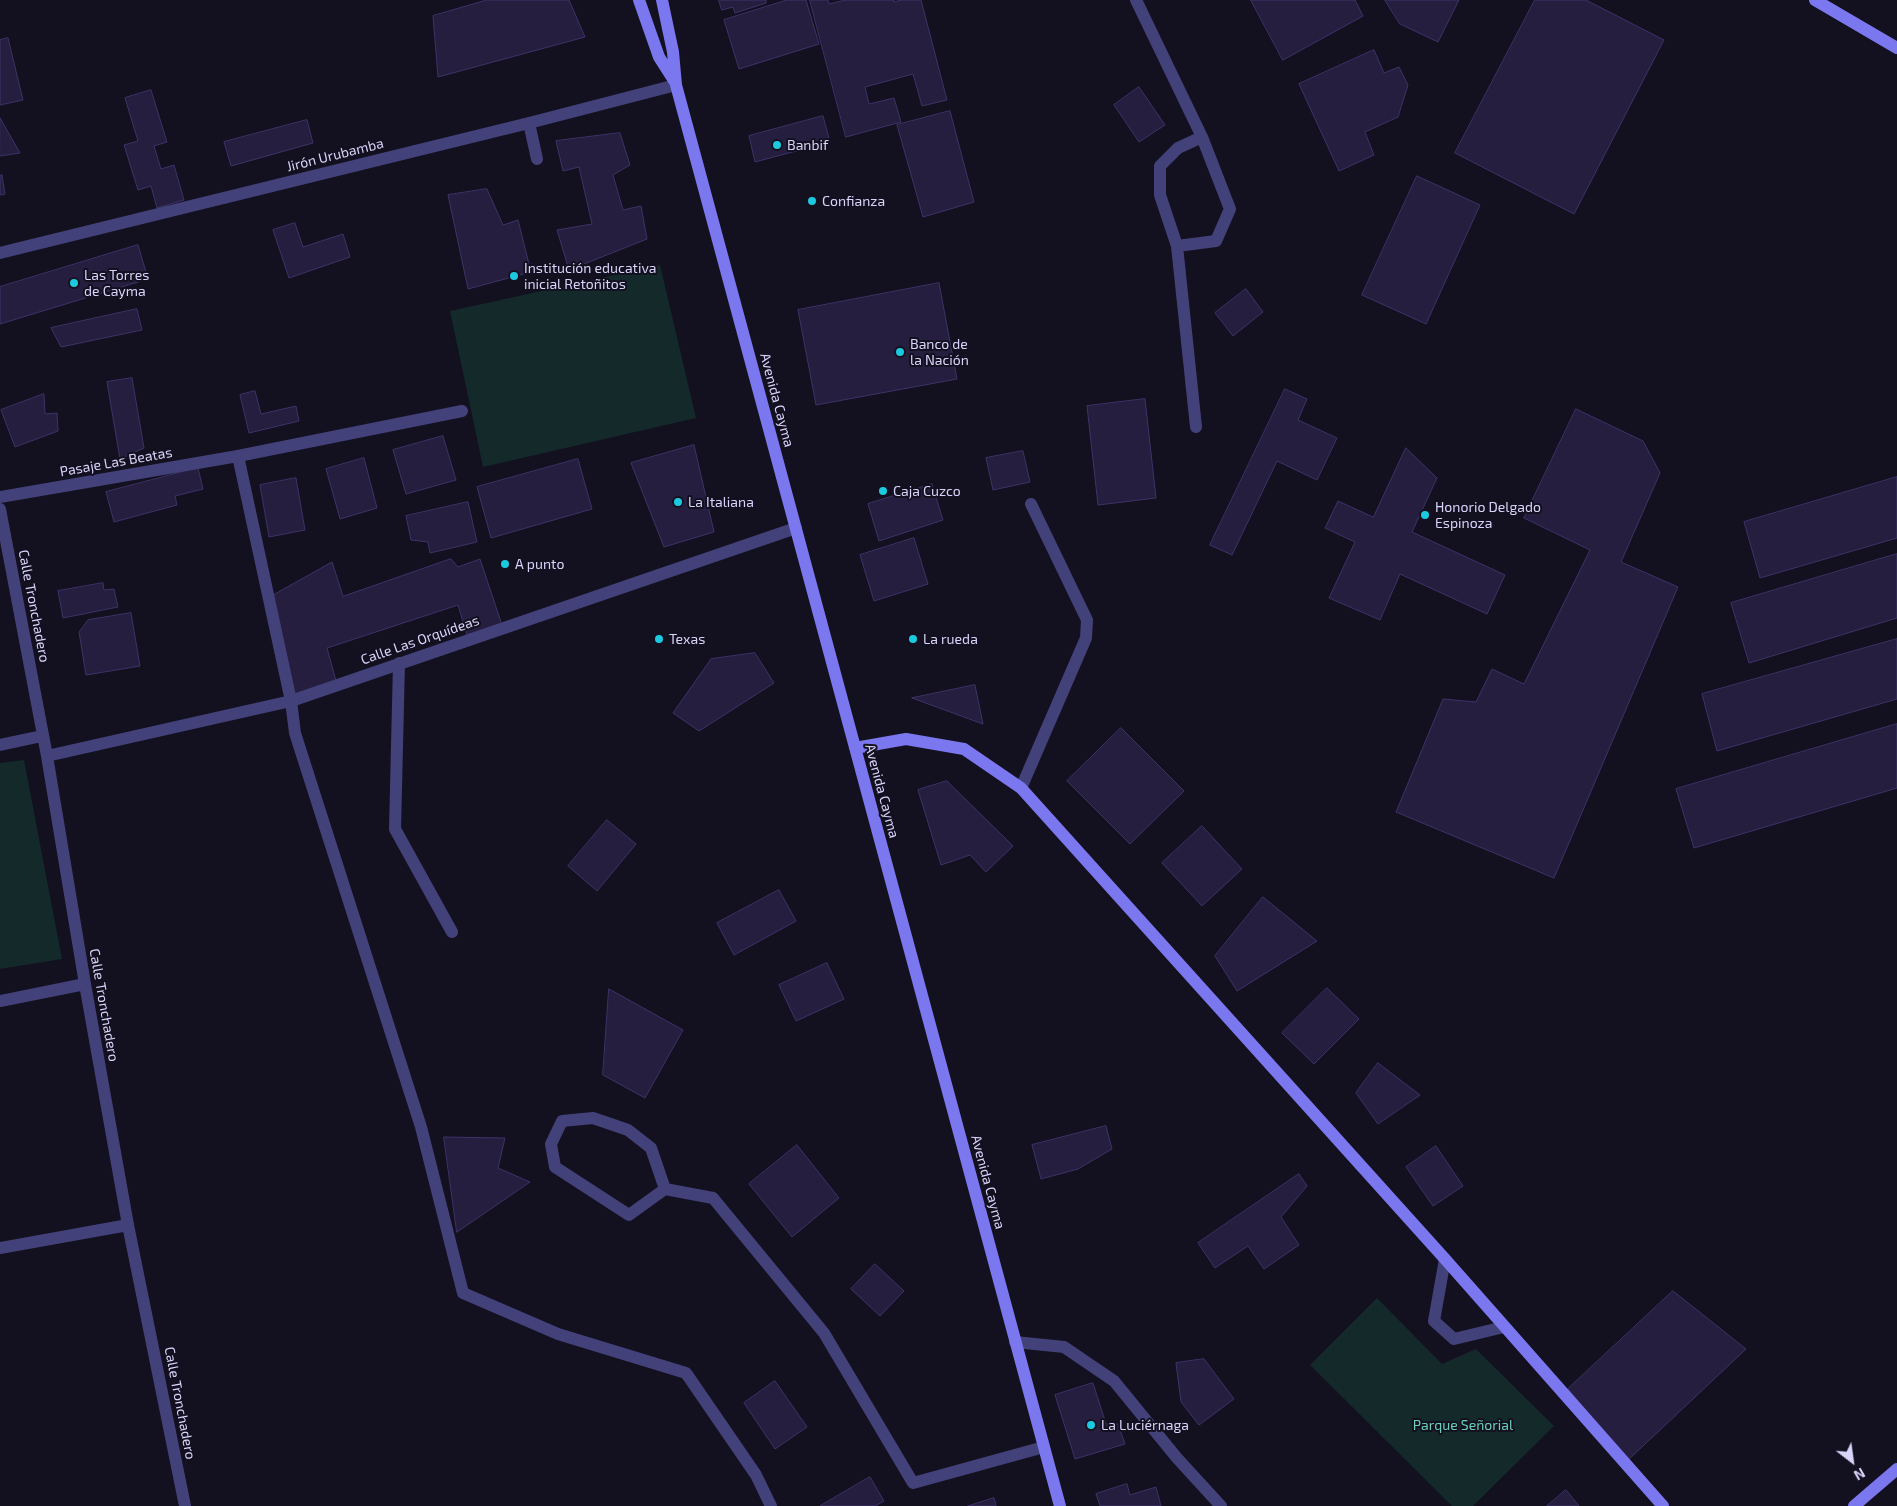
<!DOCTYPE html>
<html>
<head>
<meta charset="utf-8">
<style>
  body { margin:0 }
  #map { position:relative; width:1897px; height:1506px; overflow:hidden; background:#131020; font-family:"Exo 2",sans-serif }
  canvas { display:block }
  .north { position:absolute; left:1827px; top:1436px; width:50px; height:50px; -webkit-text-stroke:4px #131020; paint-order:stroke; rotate:150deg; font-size:14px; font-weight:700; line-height:20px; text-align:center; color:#d9d4fa }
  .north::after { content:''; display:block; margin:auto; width:18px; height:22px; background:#d9d4fa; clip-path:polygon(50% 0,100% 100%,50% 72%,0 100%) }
</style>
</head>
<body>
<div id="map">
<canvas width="1897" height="1506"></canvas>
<div class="north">N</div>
</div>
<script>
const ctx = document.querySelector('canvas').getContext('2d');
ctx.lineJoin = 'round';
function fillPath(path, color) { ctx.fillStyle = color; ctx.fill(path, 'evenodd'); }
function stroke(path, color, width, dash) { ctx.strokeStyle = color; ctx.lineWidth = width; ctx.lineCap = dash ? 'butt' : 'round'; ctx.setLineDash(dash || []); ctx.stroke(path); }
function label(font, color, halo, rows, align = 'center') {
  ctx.font = font + ' "Exo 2",sans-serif'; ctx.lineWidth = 4; ctx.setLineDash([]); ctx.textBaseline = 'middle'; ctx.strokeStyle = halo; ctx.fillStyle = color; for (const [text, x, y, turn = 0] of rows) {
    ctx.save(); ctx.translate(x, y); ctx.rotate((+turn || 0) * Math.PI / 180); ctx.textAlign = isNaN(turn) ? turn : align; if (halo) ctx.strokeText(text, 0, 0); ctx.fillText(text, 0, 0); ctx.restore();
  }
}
const green = new Path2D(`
  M660,265L696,418L483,467L450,311Z
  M24,760L62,959L0,969V763Z
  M1377,1298L1442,1364L1476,1349L1554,1426L1473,1506H1452L1310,1365Z`);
const building = new Path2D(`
  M487,0H569L585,37L438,77L433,16Z
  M719,0H766V3L735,13L733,7L722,10Z
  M787,0H806L819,44L739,69L724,20Z
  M810,0H828L829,4L845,0H894V2L901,0H921L947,100L922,106L913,74L865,87L869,104L894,98L901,122L846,137Z
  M1251,0H1355L1363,16L1283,60Z
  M1385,0H1459L1438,42L1400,24Z
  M1535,0H1586L1664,40L1574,214L1455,153Z
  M8,38L23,100L0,105V40Z
  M1374,50L1384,73L1399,67L1408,85L1398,117L1365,132L1374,155L1339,171L1299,84Z
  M1139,87L1165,125L1139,142L1114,105Z
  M151,90L167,142L154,146L161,169L174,165L184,200L157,208L151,186L138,190L124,145L138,141L125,98Z
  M950,111L974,202L923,217L897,125Z
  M823,116L830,142L755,162L749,136Z
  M0,118L20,153L0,156Z
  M307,120L313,143L231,166L224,142Z
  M620,133L630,165L613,175L623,210L641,206L647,239L569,270L557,230L592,224L579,167L563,171L556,141Z
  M2,175L5,194L0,195V176Z
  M1417,176L1480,205L1426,324L1362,295Z
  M487,189L503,225L518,220L531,272L468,289L448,195Z
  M295,223L303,247L343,234L350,257L289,278L273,230Z
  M138,245L148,279L0,324V287Z
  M939,283L957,379L816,405L798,310Z
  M1246,289L1263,312L1233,336L1215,313Z
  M137,309L142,330L61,347L51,328Z
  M132,378L144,448L120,459L107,382Z
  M1285,389L1307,399L1298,420L1337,438L1317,480L1277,461L1232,555L1210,545Z
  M255,391L261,414L296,406L299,421L249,433L240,395Z
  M44,394L45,414L57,413L58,431L15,447L1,410Z
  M1145,399L1156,498L1098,505L1087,406Z
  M1576,409L1643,441L1660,473L1621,562L1678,587L1554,878L1396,812L1443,699L1476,702L1492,669L1524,684L1590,550L1524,518Z
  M443,436L456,480L406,494L393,450Z
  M694,445L714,532L664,547L631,463Z
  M1406,448L1437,478L1412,532L1505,575L1487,614L1400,574L1380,620L1329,598L1355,542L1325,528L1338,501L1373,517Z
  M1023,451L1030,482L993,490L986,458Z
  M364,458L377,508L340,519L326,469Z
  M578,459L592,509L491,538L477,487Z
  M198,468L203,489L175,496L177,505L114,522L106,492Z
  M1897,477V538L1760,578L1744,522Z
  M296,478L305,530L269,537L260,485Z
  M932,484L943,520L879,541L868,504Z
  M468,502L477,542L430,553L428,542L411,540L406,516Z
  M914,538L928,584L874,601L860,555Z
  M1897,554V618L1749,663L1731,603Z
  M451,559L458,567L480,559L503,628L467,635L458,605L327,648L336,681L294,696L273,595L332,562L343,596Z
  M103,583L104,590L114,589L118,607L63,618L58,591Z
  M131,613L140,666L86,675L79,632L88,620Z
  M1897,639V699L1717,751L1702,694Z
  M755,653L774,683L699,731L673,713L711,659Z
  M975,685L983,724L912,698Z
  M1897,724V788L1694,848L1676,789Z
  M1121,728L1184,791L1130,844L1067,781Z
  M947,781L1013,846L986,872L970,855L941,865L918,790Z
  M607,820L636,844L597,891L568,866Z
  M1202,826L1242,869L1202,906L1162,863Z
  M779,890L796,921L734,955L717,923Z
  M1263,897L1317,941L1237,991L1215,956Z
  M827,963L844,999L796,1021L779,985Z
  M1327,988L1359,1019L1314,1064L1282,1033Z
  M609,989L683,1030L645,1098L603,1075Z
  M1378,1063L1420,1095L1378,1124L1356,1093Z
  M1106,1126L1112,1149L1078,1169L1041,1179L1032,1145Z
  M444,1137L505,1138L498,1168L530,1182L457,1232Z
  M797,1145L839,1198L792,1237L749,1184Z
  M1436,1146L1463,1186L1433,1206L1406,1167Z
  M1299,1174L1307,1186L1281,1217L1299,1245L1264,1269L1248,1246L1215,1268L1198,1243Z
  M875,1264L904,1291L880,1316L851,1289Z
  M1673,1291L1746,1349L1627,1461L1568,1389Z
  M1204,1359L1234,1399L1199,1425L1181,1402L1176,1363Z
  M775,1381L807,1427L775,1449L744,1403Z
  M1093,1383L1106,1424H1118L1125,1444L1075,1459L1055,1395Z
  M870,1477L884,1501L875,1506H820Z
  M1127,1484L1130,1495L1156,1487L1161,1506H1100L1096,1494Z
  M1566,1490L1579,1506H1547Z
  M994,1498L996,1506H968Z`);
const lane = new Path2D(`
  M529,123L537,159
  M238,456L462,411
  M399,663L395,829L452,932
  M1021,788L1086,638L1087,620L1031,504
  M1445,1259L1434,1321L1454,1339L1504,1327
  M1015,1342L1064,1347L1114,1381L1177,1458L1221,1506`);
const street = new Path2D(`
  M1136,0L1202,137L1230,209L1216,241L1177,246
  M0,253L529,123L676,85
  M1196,427L1177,246L1160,195V166L1178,148L1202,137
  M0,497L238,456L291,701L295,733L421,1127L463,1293L558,1334L686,1373L756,1475L771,1506
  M0,509L47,756L85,984L128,1225L185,1506
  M0,745L42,736
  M47,756L291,701L796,528
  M0,1001L85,984
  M665,1189L651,1148L628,1130L593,1118L562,1121L551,1144L555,1167L629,1215L665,1189L713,1198L824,1333L913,1483L1044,1447
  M0,1248L128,1225`);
const secondary = new Path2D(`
  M639,0L659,57L675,82
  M662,0L673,52L676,85L1060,1506
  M1815,0L1897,48
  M855,748L906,739L964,749L1021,788L1445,1259L1663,1506
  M1854,1506L1897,1469`);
const markers = [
  [777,145,5,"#1cc9de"],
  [812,201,5,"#1cc9de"],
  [514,276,5,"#1cc9de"],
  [74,283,5,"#1cc9de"],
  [900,352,5,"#1cc9de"],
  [883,491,5,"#1cc9de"],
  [678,502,5,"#1cc9de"],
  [1425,515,5,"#1cc9de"],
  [505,564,5,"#1cc9de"],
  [659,639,5,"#1cc9de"],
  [913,639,5,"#1cc9de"],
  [1091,1425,5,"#1cc9de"]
];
const poiNames = [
  ["Banbif",787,145],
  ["Confianza",822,201],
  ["Institución educativa",524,268],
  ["inicial Retoñitos",524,284],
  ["Las Torres",84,275],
  ["de Cayma",84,291],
  ["Banco de",910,344],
  ["la Nación",910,360],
  ["Caja Cuzco",893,491],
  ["La Italiana",688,502],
  ["Honorio Delgado",1435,507],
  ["Espinoza",1435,523],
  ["A punto",515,564],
  ["Texas",669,639],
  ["La rueda",923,639],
  ["La Luciérnaga",1101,1425]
];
const streetNames = [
  ["Jirón Urubamba",335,155,-14],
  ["Avenida Cayma",777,400,75],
  ["Pasaje Las Beatas",116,462,-10],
  ["Calle Tronchadero",34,606,79],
  ["Calle Las Orquídeas",420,640,-19],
  ["Avenida Cayma",882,791,75],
  ["Calle Tronchadero",104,1005,80],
  ["Avenida Cayma",988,1182,75],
  ["Calle Tronchadero",180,1403,79]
];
const parkNames = [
  ["Parque Señorial",1463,1425]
];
fillPath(green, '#142929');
fillPath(building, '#251e3f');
stroke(building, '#3e3368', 1);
stroke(lane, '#434179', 12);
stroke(street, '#434179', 12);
stroke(secondary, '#7b77ee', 12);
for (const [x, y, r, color] of markers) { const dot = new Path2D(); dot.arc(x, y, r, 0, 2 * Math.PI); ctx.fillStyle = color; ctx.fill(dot); stroke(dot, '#131020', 2); }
label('14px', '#d9d4fa', '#131020', poiNames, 'left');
label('14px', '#d9d4fa', '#131020', streetNames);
label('14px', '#69d0b7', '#131020', parkNames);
</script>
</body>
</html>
